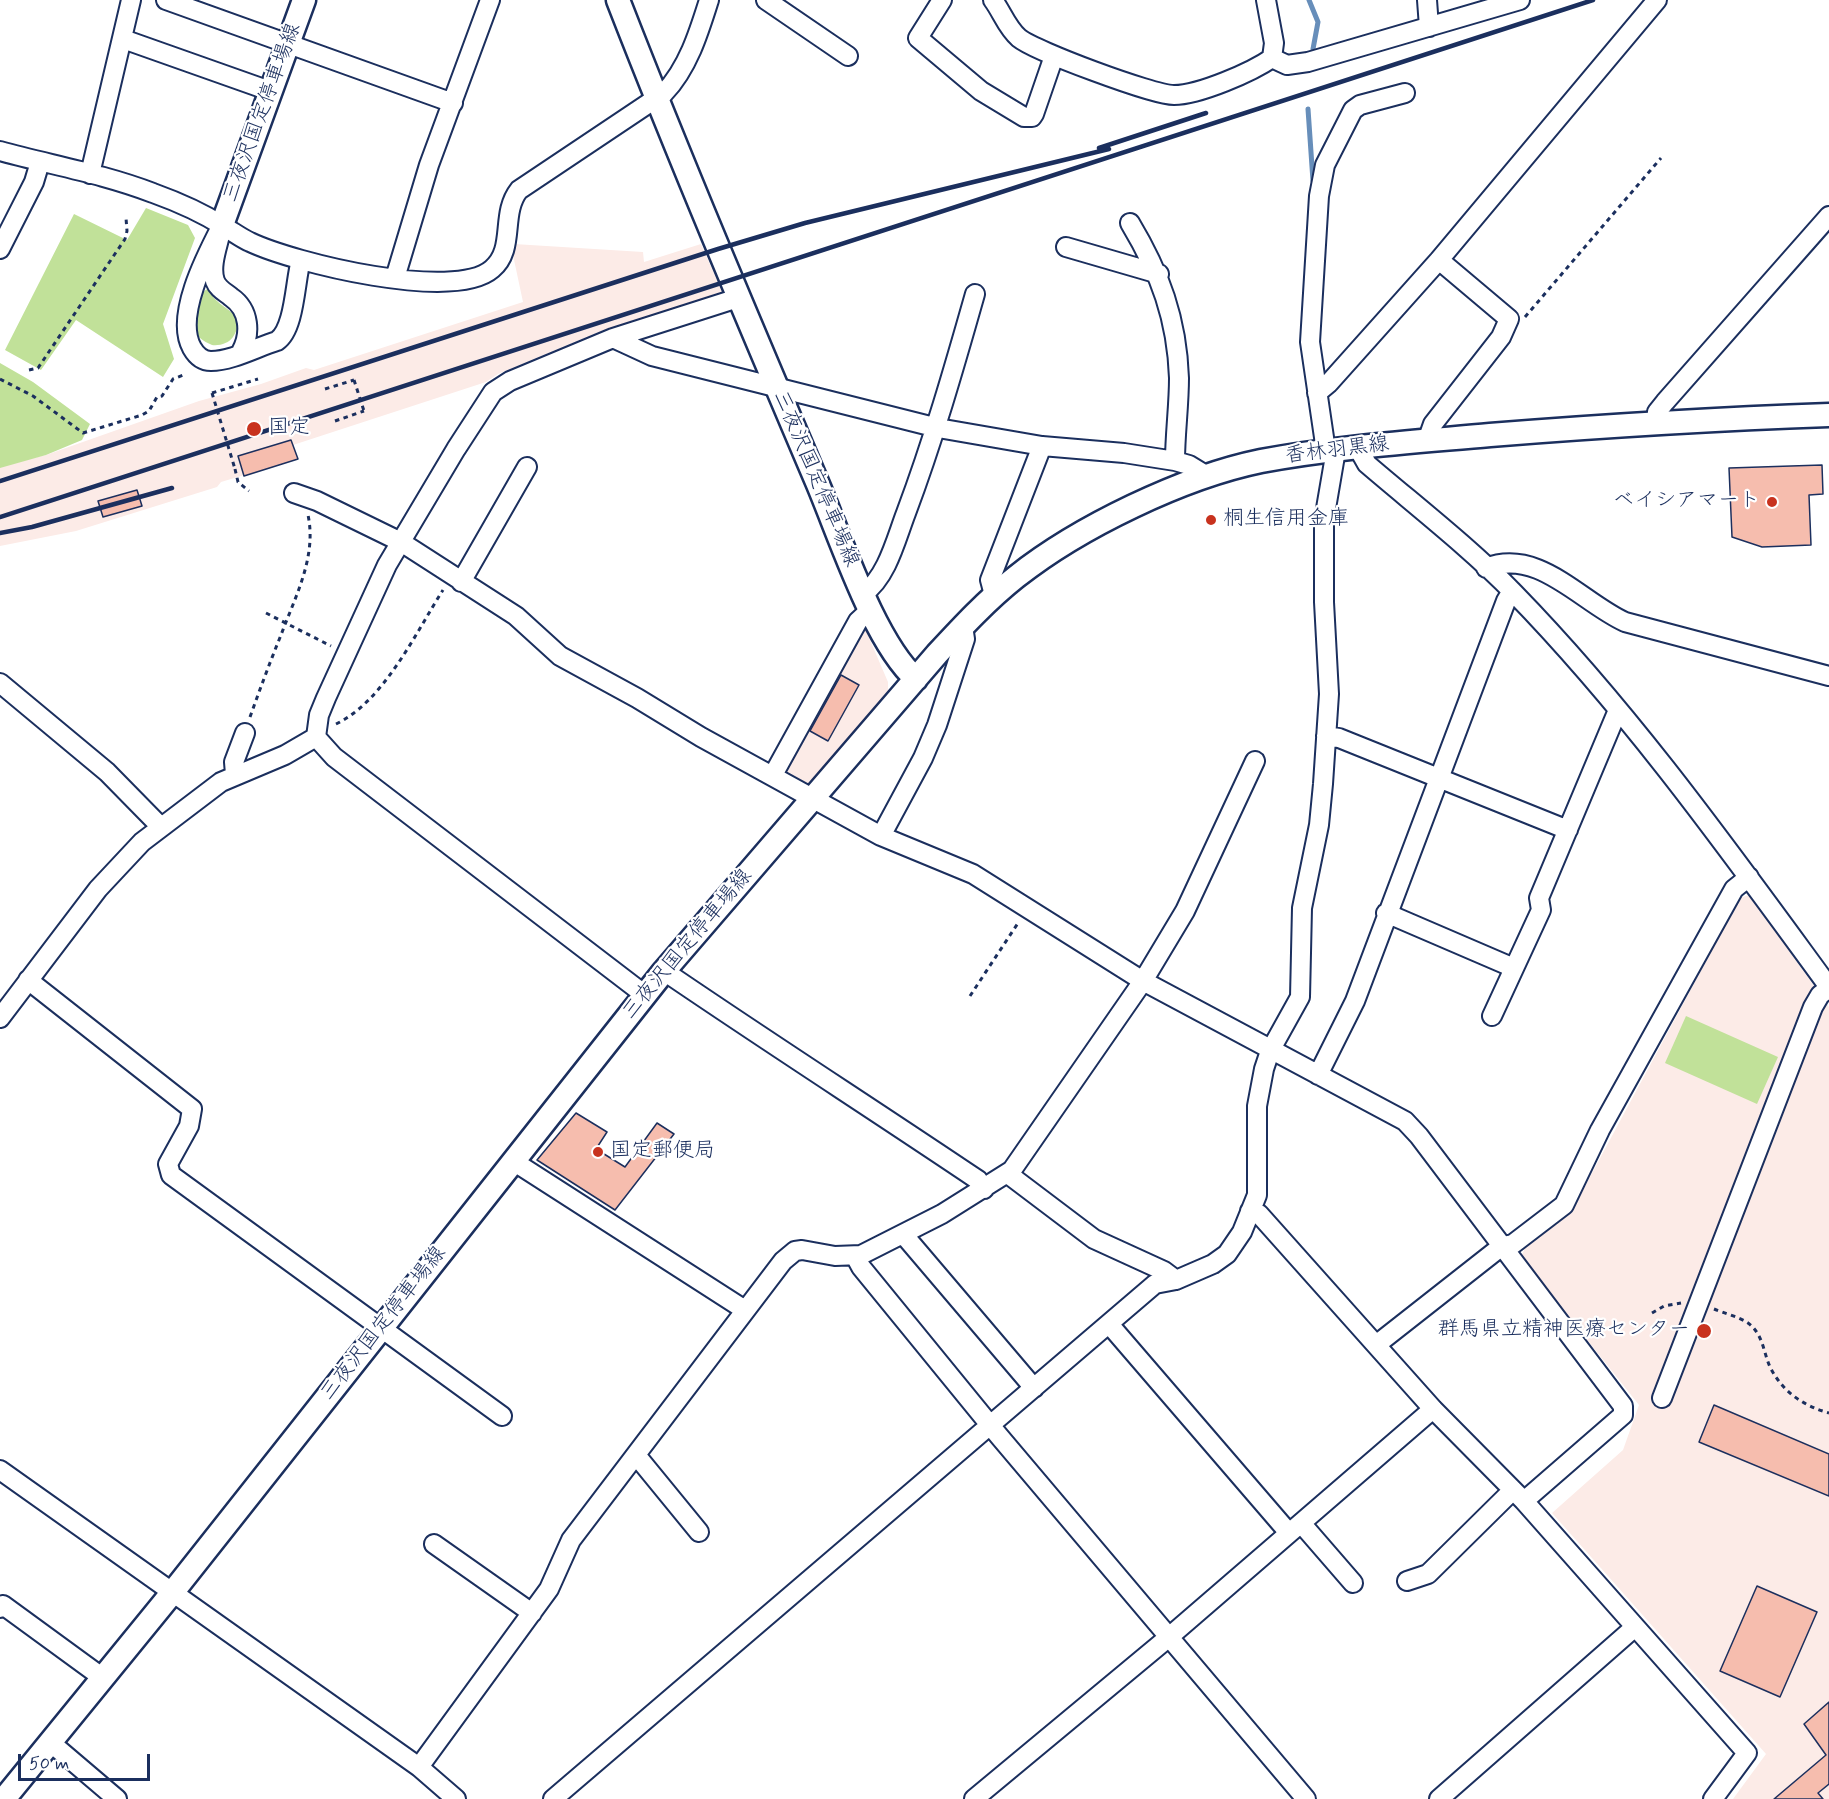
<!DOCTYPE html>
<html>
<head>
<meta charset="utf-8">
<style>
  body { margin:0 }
  #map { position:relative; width:1829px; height:1799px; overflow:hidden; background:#fff; font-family:Mynerve,sans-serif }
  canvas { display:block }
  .scale { position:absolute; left:18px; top:1754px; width:132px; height:27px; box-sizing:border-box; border:3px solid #1b2f5e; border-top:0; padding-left:8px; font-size:18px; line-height:21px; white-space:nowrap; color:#1b2f5e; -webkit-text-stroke:4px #fff; paint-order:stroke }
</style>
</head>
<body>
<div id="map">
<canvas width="1829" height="1799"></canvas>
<div class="scale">50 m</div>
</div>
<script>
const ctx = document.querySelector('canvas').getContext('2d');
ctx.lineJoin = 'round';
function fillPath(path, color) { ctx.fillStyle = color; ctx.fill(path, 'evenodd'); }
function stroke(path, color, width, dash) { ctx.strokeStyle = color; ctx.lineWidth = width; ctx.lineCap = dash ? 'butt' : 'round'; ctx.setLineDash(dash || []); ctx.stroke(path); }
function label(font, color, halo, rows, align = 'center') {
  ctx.font = font + ' Mynerve,"Klee One",sans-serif'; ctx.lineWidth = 4.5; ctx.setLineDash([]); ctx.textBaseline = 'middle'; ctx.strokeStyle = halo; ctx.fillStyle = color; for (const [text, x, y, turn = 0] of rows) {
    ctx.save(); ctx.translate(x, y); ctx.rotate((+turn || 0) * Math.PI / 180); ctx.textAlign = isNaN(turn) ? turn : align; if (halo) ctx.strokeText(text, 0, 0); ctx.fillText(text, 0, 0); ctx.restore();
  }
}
const built = new Path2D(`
  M514,244L643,252L644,262L701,244L722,292L596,333L498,374L486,382L293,445L298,459L221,482L217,487L76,531L0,546V466L46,455L199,401L261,384L306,368L314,370L523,302L513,255Z
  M864,626L888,682V690L884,702L807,788L781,774Z
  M1749,895L1829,1007V1799H1733L1766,1754L1552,1513L1623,1450L1639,1405L1521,1257L1525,1248L1570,1214L1740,898Z`);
const green = new Path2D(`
  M146,208L188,225L195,238L163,324L174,359L163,377L76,320L41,370L5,350L74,214L127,240Z
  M207,289C211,292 212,297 216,300C227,311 247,316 233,337C229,343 220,346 212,345C208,343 203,341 200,338C191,328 196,295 207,289Z
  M0,363L33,382L90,424L82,440L46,455L0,468Z
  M1686,1016L1778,1057L1757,1104L1665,1063Z`);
const stream = new Path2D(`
  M1309,0L1318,22L1313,49
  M1308,109L1313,181`);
const building = new Path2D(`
  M291,440L298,459L244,476L238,456Z
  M1822,465L1823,494L1809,495L1811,545L1762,547L1732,537L1729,468Z
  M137,490L142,506L103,517L98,501Z
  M841,675L859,685L828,741L810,731Z
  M576,1113L607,1132L596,1149L625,1167L657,1123L674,1134L615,1210L537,1160Z
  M1714,1405L1829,1454V1496L1699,1442Z
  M1757,1586L1817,1612L1780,1697L1720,1671Z
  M1829,1702V1784L1818,1793L1823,1799H1774L1826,1755L1804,1724Z`);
const path = new Path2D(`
  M1525,317L1661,158
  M29,370L38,368L125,239L127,231L126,218
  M0,379L33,396L83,433L142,415L149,411L157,397L162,396L173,379L186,374
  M325,389L354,380
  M212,393L258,379
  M335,421L364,411
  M235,469L238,482L249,491
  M266,613L331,646
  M250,717C260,689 270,662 281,635C295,597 317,557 308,515
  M336,724C384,701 415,634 443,590
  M970,996L1018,923
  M1714,1309C1724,1313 1739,1317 1748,1323C1764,1335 1763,1353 1771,1369C1784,1393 1804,1406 1829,1413
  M1652,1313L1664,1306L1681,1303`);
const minor = new Path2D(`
  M166,0L453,103
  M766,0L848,56
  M942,0L918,38L981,91L1024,117H1032L1034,114L1054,56
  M993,0C1002,12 1007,28 1019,38C1035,51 1153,95 1174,95C1199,95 1252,72 1272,58L1274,43L1266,0
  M1427,0L1429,27
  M123,39L270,91
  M1272,58L1287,65L1308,62L1520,0
  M0,151C51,165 104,174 153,193C178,202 201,212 223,226C232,231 241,238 250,242C294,263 454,302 492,269C516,249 500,214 519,190L664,93C688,68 699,32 709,0
  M90,174L131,0
  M1130,223C1160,273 1177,319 1179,378C1179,406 1175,434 1175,461
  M1066,247L1159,274
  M0,249L34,182L40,162
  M395,278L429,165L490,0
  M613,338L652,356L938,428L1042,446L1124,453L1175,461L1189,465L1207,476
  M241,352C251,334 250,310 231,297C225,292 218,289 215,281C209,264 220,242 222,225C207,254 174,316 192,348C196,355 202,361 211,361C232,361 257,347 277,341C295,329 295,280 301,260
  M1317,393L1329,383L1439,260L1657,0
  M1656,421L1657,412L1665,402L1829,216
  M1427,441L1433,424L1501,337L1509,319L1439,260
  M1358,448L1367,464C1416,506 1469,547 1514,593C1631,713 1730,852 1829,987
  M1326,451L1310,342L1319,196L1325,165L1353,110L1360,105L1405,93
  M294,493L317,501L401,542L516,616L560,656L637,698L701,737L881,836L973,874L1143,981L1405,1121L1419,1136L1623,1406V1415L1524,1501
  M1486,568C1538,547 1581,602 1625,622L1829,676
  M461,582L527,467
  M864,593C887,577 896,539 906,513C933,441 954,368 975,294
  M994,595L990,580L1042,446
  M0,683L107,772L160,826
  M1326,736L1339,738L1568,830
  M235,774L234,762L245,733
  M773,775L858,621L871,609
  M881,836L923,758L937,725L965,639L963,626
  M1386,913L1514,968
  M664,971C768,1042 874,1110 978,1180L984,1189
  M28,980L192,1109L189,1126L168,1164L171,1175L502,1416
  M645,995L334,757L316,737L319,715L326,698L387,565L456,449L493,392L510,381L613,338L738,298
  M1492,1016L1541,910L1539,898L1618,710
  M0,1018L98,889L142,842L221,782L285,755L316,737
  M1318,1075L1355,1001L1506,601L1512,591
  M513,1161L745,1310
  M1008,1174L1094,1239L1164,1271L1176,1280
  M1250,1211L1259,1214L1433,1409L1524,1501L1747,1753L1713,1799
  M903,1234L1034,1388
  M855,1256L861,1267L999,1436L1306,1799
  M1109,1324L1289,1533
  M1376,1345L1502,1246L1513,1244L1564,1205L1600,1130L1734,889L1749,877
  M1662,1398L1813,1007L1820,995L1829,988
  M636,1455L699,1532
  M0,1470L419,1767L456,1799
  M1301,1523L1353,1583
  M434,1544L532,1613
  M1407,1581L1428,1574L1513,1490
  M0,1608L3,1605L103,1678
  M50,1742L117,1799
  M419,1767L549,1589L571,1540L783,1261L795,1251L802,1250L835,1256L861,1255L942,1214L1012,1170L1143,981L1185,911L1255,761
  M553,1799L1155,1284L1176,1280L1213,1264L1227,1254L1242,1232L1257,1195V1106L1264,1069L1270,1051L1300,997L1302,908L1319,825L1323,784L1329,694L1324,602V520L1336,450
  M974,1799L1169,1637L1433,1409
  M1439,1799L1635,1627`);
const major = new Path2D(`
  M618,0C681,162 749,322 817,482C840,536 874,642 916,679
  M222,225L304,0
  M4,1799L172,1593L664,971L937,654C962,627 987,600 1016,577C1079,527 1183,477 1261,461C1336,447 1413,442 1490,435C1603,426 1715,419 1829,415`);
const rail = new Path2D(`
  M1099,148L1206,113
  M0,481L718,249L805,223L1109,149
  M0,517L1593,0
  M0,533L32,527L172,488`);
const pathBridge = new Path2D(`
  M354,380L364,411
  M212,393L235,469`);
const markers = [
  [254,429,8,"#c8321e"],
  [1772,502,6,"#c8321e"],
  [1211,520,6,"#c8321e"],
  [598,1152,6,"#c8321e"],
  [1704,1331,8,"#c8321e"]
];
const streetNames = [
  ["三夜沢国定停車場線",263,113,-70],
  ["香林羽黒線",1337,451,-7],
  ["三夜沢国定停車場線",815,479,67],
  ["三夜沢国定停車場線",688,945,-50],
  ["三夜沢国定停車場線",384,1324,-52]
];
const poiNames = [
  ["国定",268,429],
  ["ベイシアマート",1760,502,"right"],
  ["桐生信用金庫",1223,520],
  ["国定郵便局",610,1152],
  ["群馬県立精神医療センター",1690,1331,"right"]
];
fillPath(built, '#fcebe7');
fillPath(green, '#c1e199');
stroke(stream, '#678eba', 5);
fillPath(building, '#f6bdae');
stroke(building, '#1b2f5e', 1.5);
stroke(minor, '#1b2f5e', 22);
stroke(major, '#1b2f5e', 27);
stroke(path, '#1b2f5e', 3, [4.5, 4.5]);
stroke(minor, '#fff', 18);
stroke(major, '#fff', 22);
stroke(rail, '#1b2f5e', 4.5);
stroke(pathBridge, '#1b2f5e', 3, [4.5, 4.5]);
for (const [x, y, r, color] of markers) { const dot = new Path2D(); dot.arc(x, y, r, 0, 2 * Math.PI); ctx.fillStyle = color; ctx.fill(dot); stroke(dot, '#fff', 2); }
label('21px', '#1b2f5e', '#fff', streetNames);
label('21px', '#1b2f5e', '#fff', poiNames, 'left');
</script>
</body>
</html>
